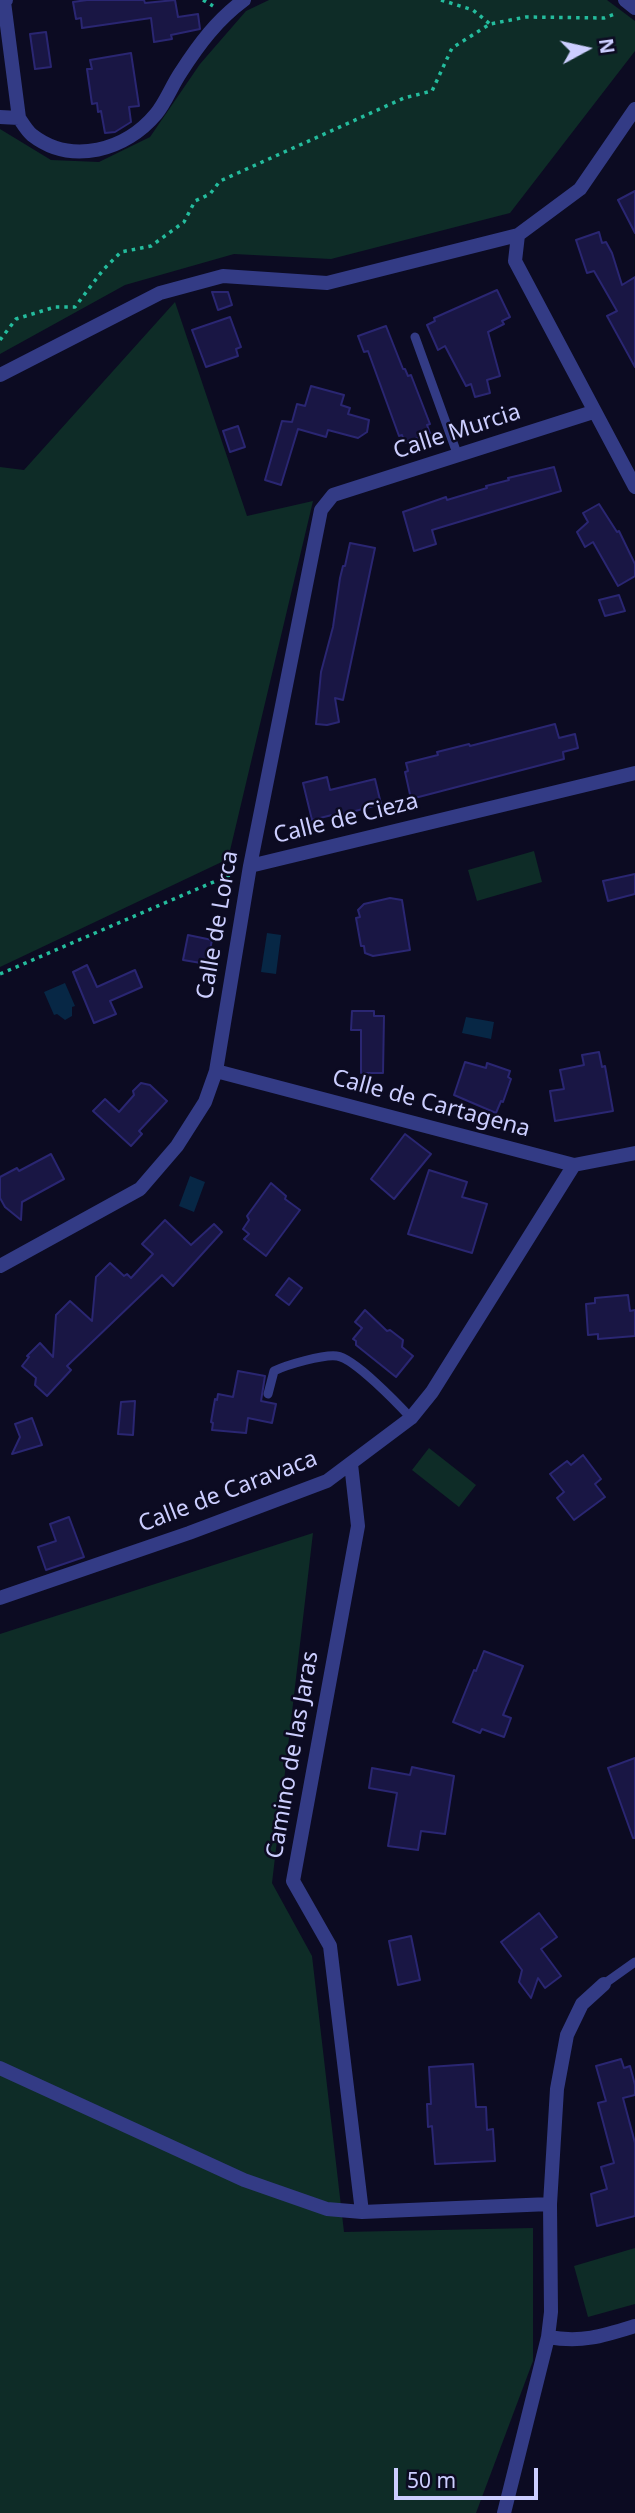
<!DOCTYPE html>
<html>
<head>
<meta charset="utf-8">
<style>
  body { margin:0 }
  #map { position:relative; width:635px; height:2513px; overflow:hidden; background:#0c0b22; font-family:"Noto Sans",sans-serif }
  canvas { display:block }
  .north { position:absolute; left:551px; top:14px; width:70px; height:70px; -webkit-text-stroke:5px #0c0b22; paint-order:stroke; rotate:82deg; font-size:19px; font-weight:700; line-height:28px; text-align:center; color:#ccceff }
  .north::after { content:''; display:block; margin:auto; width:24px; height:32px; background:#ccceff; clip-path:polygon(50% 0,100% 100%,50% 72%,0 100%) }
  .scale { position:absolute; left:394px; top:2468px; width:144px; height:32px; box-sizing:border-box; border:4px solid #ccceff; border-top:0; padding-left:9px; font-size:21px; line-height:24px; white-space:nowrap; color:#ccceff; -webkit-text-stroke:5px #0c0b22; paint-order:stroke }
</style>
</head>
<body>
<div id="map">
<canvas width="635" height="2513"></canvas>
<div class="north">N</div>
<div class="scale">50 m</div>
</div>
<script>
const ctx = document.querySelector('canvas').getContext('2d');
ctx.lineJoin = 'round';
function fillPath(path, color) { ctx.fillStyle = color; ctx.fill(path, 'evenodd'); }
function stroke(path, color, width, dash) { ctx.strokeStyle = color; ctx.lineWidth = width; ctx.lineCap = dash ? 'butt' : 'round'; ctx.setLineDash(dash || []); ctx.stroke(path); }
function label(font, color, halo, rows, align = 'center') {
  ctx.font = font + ' "Noto Sans",sans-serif'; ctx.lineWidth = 5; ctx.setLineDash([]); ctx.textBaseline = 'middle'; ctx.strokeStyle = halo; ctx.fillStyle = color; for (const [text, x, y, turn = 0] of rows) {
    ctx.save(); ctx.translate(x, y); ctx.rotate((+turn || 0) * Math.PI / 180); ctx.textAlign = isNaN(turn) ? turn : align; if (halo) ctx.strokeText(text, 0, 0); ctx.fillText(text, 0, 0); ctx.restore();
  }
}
const green = new Path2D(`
  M269,0H607L635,21V51L510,213L331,259L234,254L125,285L0,354V129L51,160L99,162L150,137L200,64L246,11Z
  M175,302L247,516L313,501L228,859L0,967V467L24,470Z
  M534,851L542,882L477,901L468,870Z
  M429,1448L476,1485L459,1507L412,1470Z
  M313,1533L272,1883L312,1956L344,2232L533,2228V2361L476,2513H0V1634Z
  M635,2248V2304L588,2317L574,2266Z`);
const water = new Path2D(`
  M267,933L281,935L276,974L261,972Z
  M65,983L75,1006L72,1007V1016L65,1020L57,1014L54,1015L44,992Z
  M466,1017L494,1022L491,1039L462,1033Z
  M190,1176L205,1182L194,1212L179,1206Z`);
const building = new Path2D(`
  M87,0H144L145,3L175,0L178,17L198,14L200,29L171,35L172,39L154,42L151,18L82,28L81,18L76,19L73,2Z
  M46,32L51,67L35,69L30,34Z
  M131,53L139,106L129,107L131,122L115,132L105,133L101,111L98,112L97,103L92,104L87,69H92L90,60Z
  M635,191V233L618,200Z
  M599,232L602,243L606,242L612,253L622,285L635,277V367L607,316L617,311L594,271L587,273L576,240Z
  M497,290L510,317L502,321L504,324L488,332L500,376L487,380L490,393L475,397L471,384L466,386L445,346L438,350L427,325L435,321L434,318Z
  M212,292H228L232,305L218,310Z
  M230,317L241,347L236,349L238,356L206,367L192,330Z
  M386,326L403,369H405L408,376L411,375L430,424L427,425L430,433L405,443L402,435L399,436L368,351L364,352L358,336Z
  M311,386L344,395L341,405L350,408L348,414L369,420L367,432L358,438L328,430L326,437L298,429L281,485L265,480L282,421L292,422L297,404L305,406Z
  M238,426L245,447L230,452L223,431Z
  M554,467L561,491L432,530L436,544L414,551L403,512L446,497L447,500L487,488L486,486L509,480L508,478Z
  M599,504L617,532L619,531L635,564V576L618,586L593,542L585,547L577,532L588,522L583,513Z
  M350,543L375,548L343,700L335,698L339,722L327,725L316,724L321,672L333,627L340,578L343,566H345Z
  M619,595L625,611L605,616L599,600Z
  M555,724L559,738L575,734L578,748L563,752L564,759L411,799L405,772L408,771L406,763L438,755L437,752L469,744L470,746Z
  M327,777L330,790L375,779L381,804L337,816L336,814L312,820L303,783Z
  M635,874V894L608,901L603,881Z
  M390,898L402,900L410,950L373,956L365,953L364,946H361L356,918L360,917L358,910L364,904Z
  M188,935L212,940L207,964L183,960Z
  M87,965L97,987L135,970L142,987L110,1001L116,1014L94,1023L73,972Z
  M352,1011H374V1016H384L383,1073H361V1030H351Z
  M599,1052L602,1067L605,1066L613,1111L555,1121L550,1091L564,1089L560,1070L584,1065L582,1055Z
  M465,1062L486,1068L487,1063L510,1071L508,1077L511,1079L503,1102L501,1101L496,1113L454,1095Z
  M141,1083L150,1085L167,1101L139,1131L142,1134L131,1146L93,1111L105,1099L119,1112L134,1095L133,1091Z
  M405,1134L431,1154L394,1199L371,1179Z
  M51,1154L64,1179L22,1202L21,1220L5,1207L0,1198V1177L17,1168L19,1171Z
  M429,1170L467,1182L462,1197L487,1204L472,1253L408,1234Z
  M271,1183L286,1196L285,1199L300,1210L266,1256L244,1239L249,1234L243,1229L249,1220L247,1216Z
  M165,1220L191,1245L214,1224L222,1232L173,1286L162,1275L67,1366L71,1370L47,1396L35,1385L36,1378L22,1366L29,1357L27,1356L40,1343L53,1357L56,1315L70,1301L92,1321L96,1277L110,1263L124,1276L127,1274L131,1278L153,1254L142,1244Z
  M289,1278L302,1288L289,1305L276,1295Z
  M628,1295L630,1311L635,1310V1336L598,1339V1334L588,1335L586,1304L595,1303V1298Z
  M365,1310L387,1331L390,1330L403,1340L402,1347L413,1356L396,1377L356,1345V1341L353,1339L362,1328L355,1322Z
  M238,1371L265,1376L261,1401L276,1404L272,1423L248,1418L246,1433L212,1430L213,1423L211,1422L215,1399L217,1400L218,1394L233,1397Z
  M135,1401L133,1435L118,1434L121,1402Z
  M32,1418L42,1445L12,1454L20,1437L15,1424Z
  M583,1455L601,1479L595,1484L605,1497L574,1520L557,1498L564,1492L550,1474L567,1461L571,1465Z
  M69,1517L84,1557L46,1570L38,1547L56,1541L50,1524Z
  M484,1651L523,1666L503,1715L511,1718L504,1737L482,1729L480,1733L453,1722L474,1670L476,1671Z
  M635,1758V1838H633L608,1768Z
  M412,1767L454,1776L445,1834L421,1831L418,1850L388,1846L397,1793L369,1788L372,1768L410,1775Z
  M539,1913L557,1937L541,1949L561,1976L545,1988L538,1978L531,1998L519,1982L522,1970L501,1942Z
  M411,1936L420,1980L398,1985L389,1941Z
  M621,2059L624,2068L630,2066L635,2085V2095L623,2098L635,2143V2216L597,2226L591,2194L607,2189L601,2167L614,2163L598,2103L606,2101L596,2066Z
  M473,2064L476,2107H486L487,2130L493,2129L495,2161L435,2164L432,2126L428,2127L427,2104H431L429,2067Z`);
const path = new Path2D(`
  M203,0L213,6
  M441,0L473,10L490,24
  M0,340L16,319L55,307H75L103,270L121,252L151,246L184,222L195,201L210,194L220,181L404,98L432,91L452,48L490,24L526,17L604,18L615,14
  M0,974L232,874`);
const lane = new Path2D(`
  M415,337L458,456
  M268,1394L274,1371C286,1365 324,1354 337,1356C354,1358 398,1404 411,1418
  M604,1984L635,1962`);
const street = new Path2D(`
  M6,0L4,2L19,118
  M625,0L635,8
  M0,117L19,118C23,124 27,131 32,135C72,166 126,150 156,114C166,102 172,85 181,72C199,44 217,20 244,0
  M518,235L515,261L635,487
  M0,375L160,293L223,276L327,283L518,235L580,189L635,109
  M250,866L635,773
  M216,1071L574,1165L635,1153
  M0,1266L140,1189L177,1146L205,1102L216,1071L250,866L321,510L333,495L593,412
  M351,1464L358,1526L293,1881L330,1946L362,2212
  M0,1598L189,1533L327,1481L411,1418L432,1392L574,1165
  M0,2068L244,2180L327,2209L362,2212L550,2204
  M548,2337C582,2343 603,2336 635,2326
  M504,2513L548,2337L551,2312L550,2204L557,2089L567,2035L582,2004L604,1984`);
const streetNames = [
  ["Calle Murcia",457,432,-18],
  ["Calle de Cieza",346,819,-14],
  ["Calle de Lorca",218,925,-80],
  ["Calle de Cartagena",431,1104,15],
  ["Calle de Caravaca",228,1492,-21],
  ["Camino de las Jaras",293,1755,-80]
];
fillPath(green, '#0e2c27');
fillPath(water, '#072745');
fillPath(building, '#191644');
stroke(building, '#2a2672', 2);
stroke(path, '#24bc9d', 3.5, [3.5, 5]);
stroke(lane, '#333b85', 9);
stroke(street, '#333b85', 14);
label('23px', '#ccceff', '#0c0b22', streetNames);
</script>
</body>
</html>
